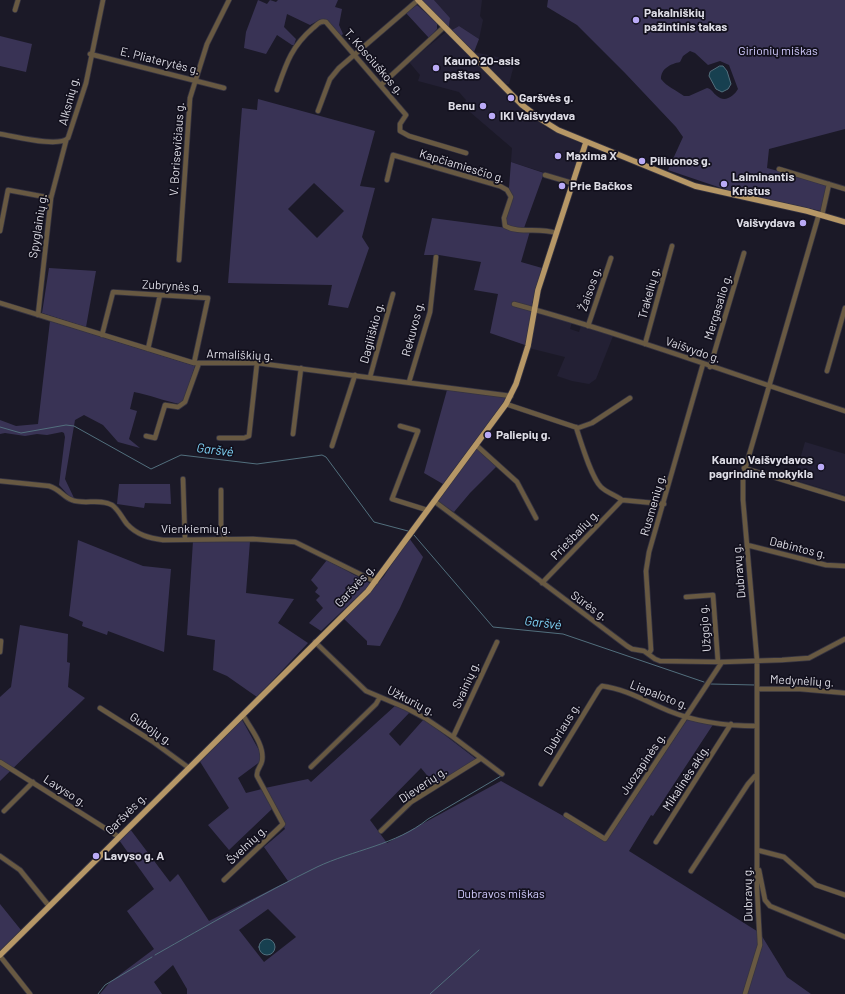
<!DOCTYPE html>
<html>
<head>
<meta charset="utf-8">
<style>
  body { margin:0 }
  canvas { display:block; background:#1b1927 }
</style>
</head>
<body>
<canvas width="845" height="994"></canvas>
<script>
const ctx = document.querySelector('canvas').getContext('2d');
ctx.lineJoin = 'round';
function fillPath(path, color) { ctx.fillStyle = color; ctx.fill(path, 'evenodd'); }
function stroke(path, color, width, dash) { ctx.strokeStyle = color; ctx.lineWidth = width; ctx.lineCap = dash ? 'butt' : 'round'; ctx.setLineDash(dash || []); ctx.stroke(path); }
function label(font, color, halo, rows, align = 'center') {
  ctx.font = font + ' Barlow,sans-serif'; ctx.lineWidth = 3.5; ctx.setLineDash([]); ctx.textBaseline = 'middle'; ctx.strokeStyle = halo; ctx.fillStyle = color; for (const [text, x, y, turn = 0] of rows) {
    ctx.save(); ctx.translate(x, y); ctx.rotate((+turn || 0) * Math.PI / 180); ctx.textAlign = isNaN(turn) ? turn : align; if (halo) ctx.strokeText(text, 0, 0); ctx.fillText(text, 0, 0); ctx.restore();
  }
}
const built = new Path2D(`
  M434,0H482L480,16L483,20L479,39L459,26L452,30L449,26L450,18Z
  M446,32L535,119L548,129L580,143L582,146L572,178L568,180L511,162L512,148L463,106L466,100L459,92L418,81L420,75L409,62Z
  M474,52L515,61L509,84H506Z
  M540,312L572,322L570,329L579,332L581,326L613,336L596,379L589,384L572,381L557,376L565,357L529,348L536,313Z
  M805,442L845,454V495L794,480Z`);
const green = new Path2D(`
  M258,0L267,4L270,0L276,2L278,0H338L335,7L342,9L339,25L343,34L341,36L325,19H321L310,25L287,14L284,27L296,39L294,45H292L277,35L266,54L244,48L246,32Z
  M422,0H434L450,18L449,26H447Z
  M548,0H845V129L769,149L767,168L825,184L827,188L821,211L727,190L668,170L683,137L676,127L625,73L577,25L547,7ZM690,51L695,53L708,65L720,61L729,65L738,89C734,96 725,103 717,96C713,93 712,89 707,88L689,96H684C676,90 667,87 661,79C661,68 671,64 680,62L683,56Z
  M417,5L437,23V29L429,38L406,13Z
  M459,26L479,39L474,52L452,30Z
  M0,36L32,44L26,72L0,66Z
  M258,99L375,131L360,186L375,188L362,237L369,248L348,308L328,305L332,285L228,283L242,108L257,110ZM314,183L344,211L317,238L288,209Z
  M511,162L544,173L524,228L508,226L505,222L512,198L509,188Z
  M432,218L530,231L521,262L542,268L532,304L530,326L525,345L490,333L498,294L474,290L481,262L439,255H424Z
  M49,268L96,271L86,327L42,313Z
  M50,321L195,366L183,402L180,404C164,401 150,395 134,392L130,409L137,411L129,439L140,448L118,442L103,425L84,415L75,420L65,479L74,498L72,499L59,485L65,437L64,433L62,432L47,435L37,434L25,436L5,433L0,434V420L16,426L38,424Z
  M447,390L504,397L506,399L443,484L424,473Z
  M476,448L497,466L470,493L454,512L438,502L439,498Z
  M119,484H170L171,504L145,503L144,508L117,504Z
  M409,538L423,557L400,608L380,646L367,645V641L343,618L372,590L384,576Z
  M78,540L143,566L171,569L164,652L108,631L107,635L82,626L83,622L69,616Z
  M193,541H250L246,593L294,599L278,623L308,643L257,697L227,676L213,670L215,640L187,635Z
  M327,560L371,584L321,631L309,623L323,608L316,600L320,596L315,592L318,588L311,580Z
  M20,625L68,634L67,662L70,663L68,687L85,698L0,781V697L11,687Z
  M396,705L410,712L389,734L400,746L424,719L476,759L435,785L421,768L370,820L387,843L501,781L606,840L687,720L714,723L653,816L651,815L629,851L760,933L787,977L811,994H187V989L173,965L154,982L162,994H100L110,982L154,949L127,911L154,889L119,840L130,829L170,882L178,874L209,921L288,881L264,847L285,829L265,788L308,779L311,782ZM268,909L296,937L264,962L239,930Z
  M241,718L260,752L261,761L238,778L246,793L262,789L273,808L229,850L208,825L229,808L199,760Z
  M0,904L21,930L0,951Z`);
const water = new Path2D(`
  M720,66H723L727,71L731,84L728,89L722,92L716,89L709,76L710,72Z
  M259 947a8 8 0 1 1 16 0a8 8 0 1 1-16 0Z`);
const stream = new Path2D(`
  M0,427L21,433L66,425L74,426L151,469L181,455L257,464L322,455L326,457L374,522L408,531
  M414,535L493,627L563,634L704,682
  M711,684L755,685
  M155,955C208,925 262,894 317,867C353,850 396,845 428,819L501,776
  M98,994L105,985L152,957
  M430,994L479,950`);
const minor = new Path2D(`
  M15,10L18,0
  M90,54L224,88
  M381,85L444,27
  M277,90C286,64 291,47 313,28C317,25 320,20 326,22L406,115L400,124V131L409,136L466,153
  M318,111L330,79L339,68L418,0
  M0,134C14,136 59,148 68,138L86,83L103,0
  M779,169L845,189
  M545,175L572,183
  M387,180L393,155L500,186L507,190L511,197L504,218L505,226C519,234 540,227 556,233
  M822,215L829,184
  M0,231L8,190L51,198
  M179,260L190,98L207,44L229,0
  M0,303L194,363H257L511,396
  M514,304C625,334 735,375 845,411
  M38,315L51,198L66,141
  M588,326L611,258
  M102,335L113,292L208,298L194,363
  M645,344L672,246
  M148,349L160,295
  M710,367L744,253
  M827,371L845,308
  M370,377L393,294
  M409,382L430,312L436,257
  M506,404L578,428L592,423L630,398
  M400,426L418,431L392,499L427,510
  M576,427C581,442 591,477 601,487C607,493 616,495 622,500L664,504
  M293,434L301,368
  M146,436L155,438L165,405L178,407L185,402L199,363
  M219,438H244L249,436L257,363
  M476,445L517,482L536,518
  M332,446L355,375
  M744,468L845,499
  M183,479L185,539
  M0,481L49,486C60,489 63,497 72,500C84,505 100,498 112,505C119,510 122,518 127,524C137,535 149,538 163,540L253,539L295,542L376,582
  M221,490V525L225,539
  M434,501L627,646L632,649L644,651L655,659L660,661L722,662L782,660L809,658L845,639
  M747,545L826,565L845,566
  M542,583L622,500
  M686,597L713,595L718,662
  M315,642L366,691L406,708L425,718L453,737L502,774
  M0,652L1,641
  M649,653L651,650L646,571L649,552L703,364
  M757,689H800L845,693
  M100,708L152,741L189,768
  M453,737L497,642
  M0,762L119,837
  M311,767L376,704L380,697
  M541,784L599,689L602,686C626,689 647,702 669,711C696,722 729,726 757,726
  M4,811L33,782
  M566,815L605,839L722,662
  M381,831L411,802L480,759
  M656,842L731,724
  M757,850L784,857L816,885L845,895
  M0,856L20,870L49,906
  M759,870L765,900L770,906L845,937
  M691,871L748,784L755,776H757
  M224,880L283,824L257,776C256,769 261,767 262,761C265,745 250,728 243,715
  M0,956L30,994
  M745,994L760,945L757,889V660L743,500V476L819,214`);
const major = new Path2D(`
  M418,0L522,105L542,120L558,130L695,186L807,211L845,222
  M0,955L368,591L506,404L516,384L528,346L538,290L586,142`);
const markers = [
  [636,20,4,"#baaaf6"],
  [436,68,4,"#baaaf6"],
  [511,98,4,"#baaaf6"],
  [483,106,4,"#baaaf6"],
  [492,116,4,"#baaaf6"],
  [558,156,4,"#baaaf6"],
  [642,161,4,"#baaaf6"],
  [724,184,4,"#baaaf6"],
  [562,186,4,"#baaaf6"],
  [803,223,4,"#baaaf6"],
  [488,435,4,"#baaaf6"],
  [821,467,4,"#baaaf6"],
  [96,856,4,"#baaaf6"]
];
const poiNames = [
  ["Pakalniškių",644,13],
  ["pažintinis takas",644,27],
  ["Kauno 20-asis",444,61],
  ["paštas",444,75],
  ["Garšvės g.",519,98],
  ["Benu",475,106,"right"],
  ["IKI Vaišvydava",500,116],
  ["Maxima X",566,156],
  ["Piliuonos g.",650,161],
  ["Laiminantis",732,177],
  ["Kristus",732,191],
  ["Prie Bačkos",570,186],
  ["Vaišvydava",795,223,"right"],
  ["Paliepių g.",496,435],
  ["Kauno Vaišvydavos",813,460,"right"],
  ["pagrindinė mokykla",813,474,"right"],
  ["Lavyso g. A",104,856]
];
const parkNames = [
  ["Girionių miškas",778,51],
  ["Dubravos miškas",501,894]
];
const streetNames = [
  ["E. Pliaterytės g.",160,61,14],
  ["T. Kosciuškos g.",374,62,49],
  ["Alksnių g.",69,101,-75],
  ["V. Borisevičiaus g.",177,149,-86],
  ["Kapčiamiesčio g.",462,166,17],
  ["Spyglainių g.",38,226,-81],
  ["Zubrynės g.",172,286,3],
  ["Žaisos g.",590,289,-71],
  ["Trakelių g.",649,293,-75],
  ["Mergasalio g.",718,307,-73],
  ["Rekuvos g.",413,329,-75],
  ["Dagiliškio g.",372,333,-75],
  ["Vaišvydo g.",693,350,19],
  ["Armališkių g.",240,355,2],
  ["Rusmenių g.",653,505,-74],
  ["Vienkiemių g.",196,529],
  ["Priešbalių g.",575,535,-46],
  ["Dabintos g.",798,548,14],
  ["Dubravų g.",739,571,-95],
  ["Garšvės g.",355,586,-47],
  ["Sūrės g.",589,606,36],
  ["Užgojo g.",705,628,-95],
  ["Medynėlių g.",802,681,3],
  ["Svainių g.",466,685,-66],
  ["Liepaloto g.",659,695,21],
  ["Užkurių g.",411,701,27],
  ["Gubojų g.",151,729,34],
  ["Dubriaus g.",562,729,-59],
  ["Juozapinės g.",643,764,-56],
  ["Mikalinės aklg.",686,778,-57],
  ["Dieverių g.",423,785,-34],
  ["Lavyso g.",65,791,33],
  ["Garšvės g.",126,814,-45],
  ["Švelnių g.",247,845,-43],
  ["Dubravų g.",748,894,-91]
];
const waterNames = [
  ["Garšvė",215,450,7],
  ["Garšvė",543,623,7]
];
fillPath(built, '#232034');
fillPath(green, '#393355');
fillPath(water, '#174050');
stroke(water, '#526f7d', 1);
stroke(stream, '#526f7d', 1);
stroke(minor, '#363442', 6);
stroke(major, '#363442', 7);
stroke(minor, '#685942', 4.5);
stroke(major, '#b69766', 5.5);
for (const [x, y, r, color] of markers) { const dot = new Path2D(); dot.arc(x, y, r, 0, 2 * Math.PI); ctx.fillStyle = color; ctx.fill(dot); stroke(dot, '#12101d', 1.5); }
label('bold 12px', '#dddce5', '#12101d', poiNames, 'left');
label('12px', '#d3ccff', '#12101d', parkNames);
label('12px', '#dddce5', '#12101d', streetNames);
label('italic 13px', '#80d4f7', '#12101d', waterNames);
</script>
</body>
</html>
